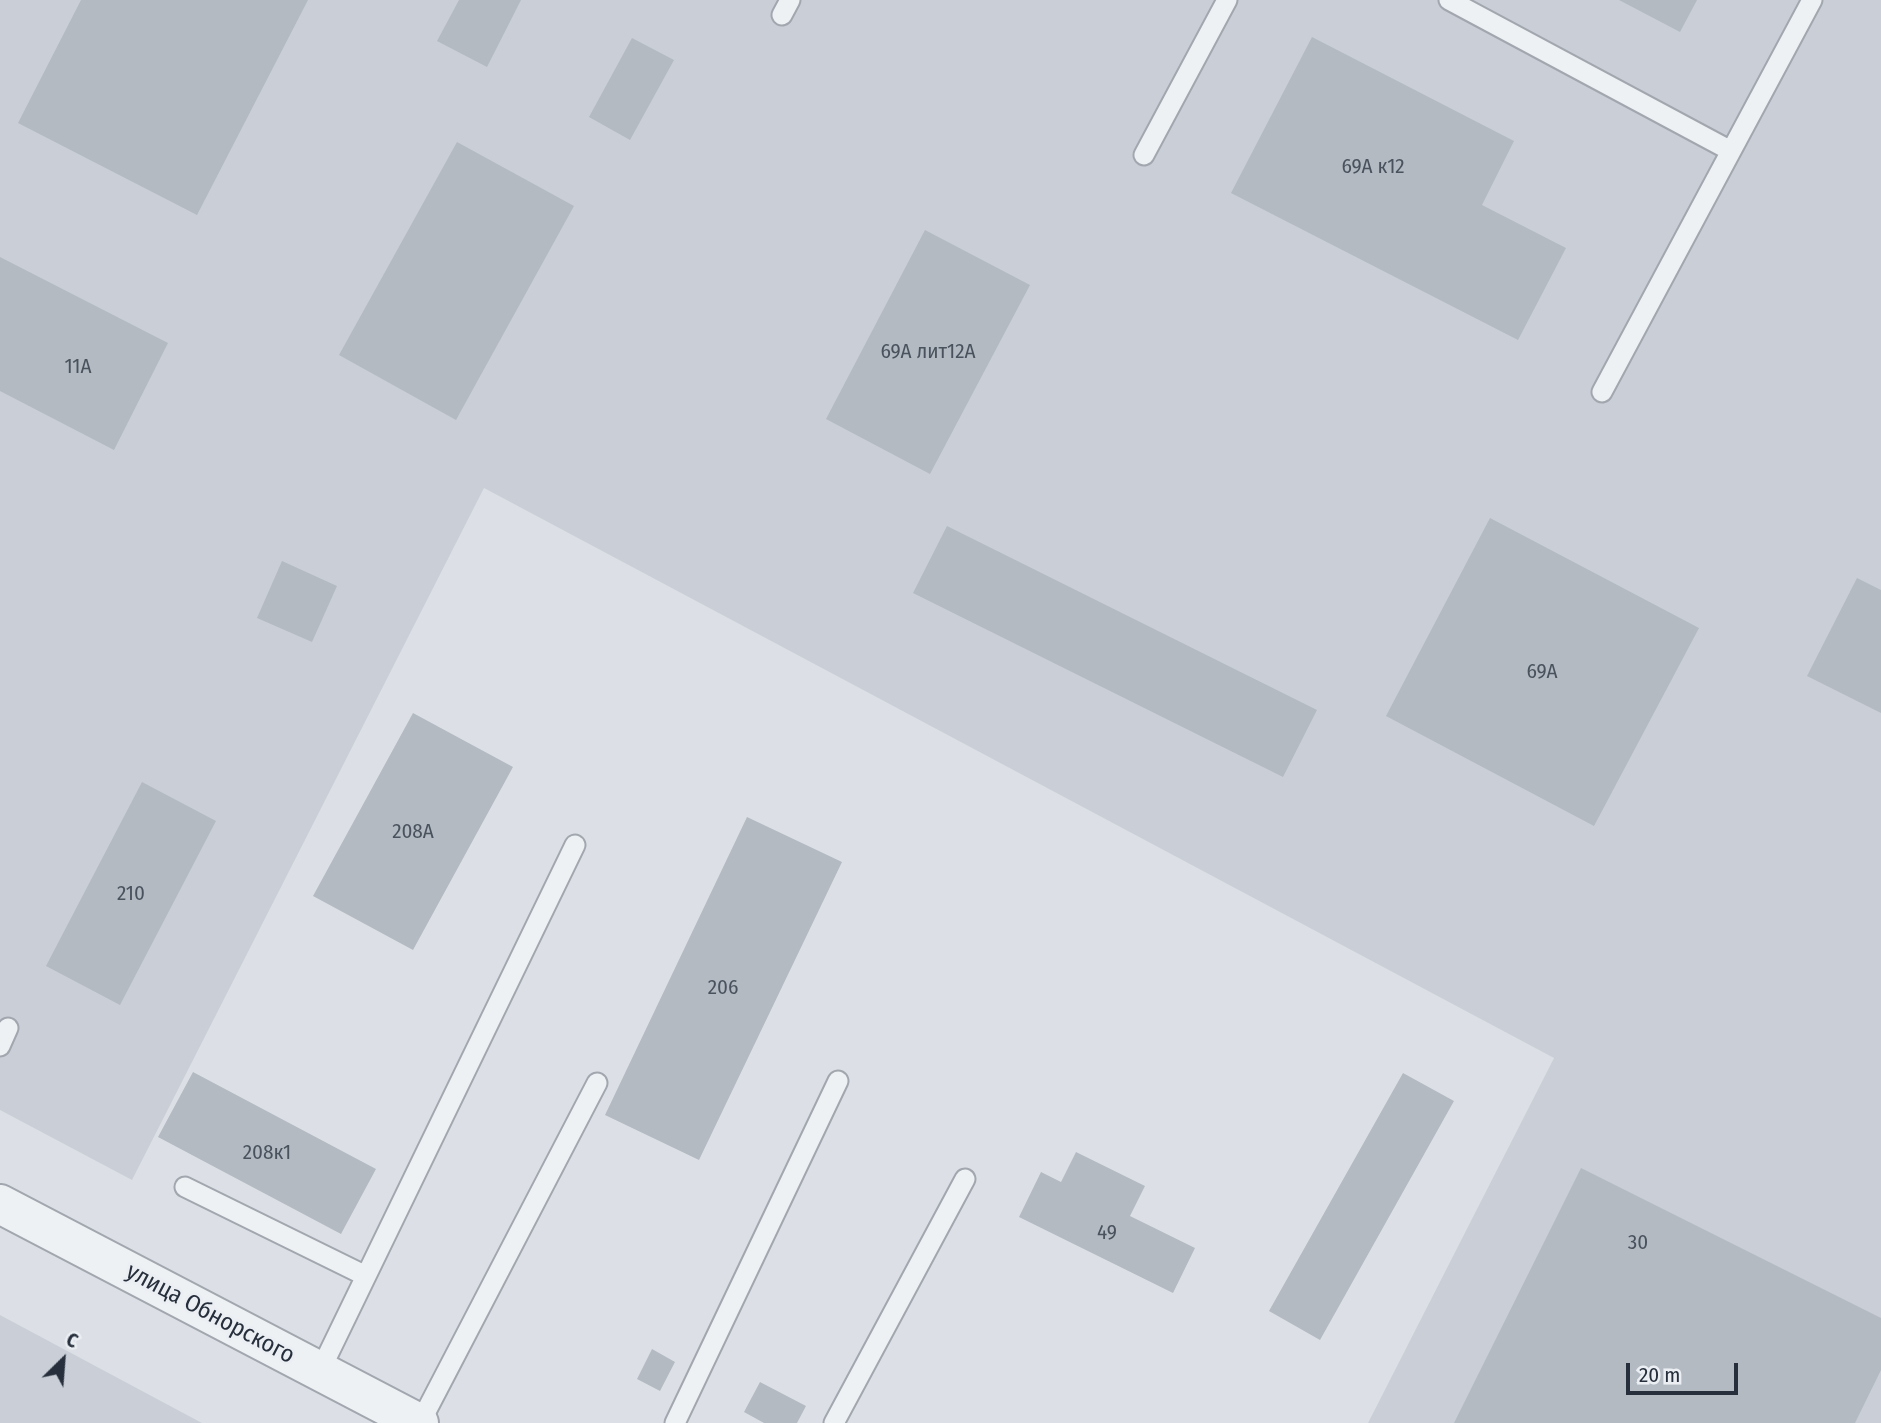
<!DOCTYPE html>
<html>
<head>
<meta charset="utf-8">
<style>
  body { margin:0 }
  #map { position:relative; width:1881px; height:1423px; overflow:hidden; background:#dce0e6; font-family:"Fira Sans Condensed",sans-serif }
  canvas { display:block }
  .north { position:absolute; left:28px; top:1325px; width:70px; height:70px; -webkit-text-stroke:5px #ebeff4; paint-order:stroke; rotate:25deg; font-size:19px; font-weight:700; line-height:28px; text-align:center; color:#262f3b }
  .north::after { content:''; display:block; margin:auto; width:24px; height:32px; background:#262f3b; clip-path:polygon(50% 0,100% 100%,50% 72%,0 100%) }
  .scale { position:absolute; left:1626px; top:1363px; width:112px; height:32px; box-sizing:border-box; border:4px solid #262f3b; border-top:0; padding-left:9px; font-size:21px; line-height:24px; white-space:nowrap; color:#262f3b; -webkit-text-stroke:5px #ebeff4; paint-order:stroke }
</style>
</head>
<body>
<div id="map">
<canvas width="1881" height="1423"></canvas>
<div class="north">С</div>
<div class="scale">20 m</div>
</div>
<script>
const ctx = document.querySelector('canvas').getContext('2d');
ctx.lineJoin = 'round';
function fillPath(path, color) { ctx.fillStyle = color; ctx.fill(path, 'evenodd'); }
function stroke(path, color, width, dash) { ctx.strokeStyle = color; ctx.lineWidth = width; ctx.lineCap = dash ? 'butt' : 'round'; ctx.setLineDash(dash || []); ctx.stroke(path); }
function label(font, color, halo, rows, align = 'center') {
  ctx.font = font + ' "Fira Sans Condensed",sans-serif'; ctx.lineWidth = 6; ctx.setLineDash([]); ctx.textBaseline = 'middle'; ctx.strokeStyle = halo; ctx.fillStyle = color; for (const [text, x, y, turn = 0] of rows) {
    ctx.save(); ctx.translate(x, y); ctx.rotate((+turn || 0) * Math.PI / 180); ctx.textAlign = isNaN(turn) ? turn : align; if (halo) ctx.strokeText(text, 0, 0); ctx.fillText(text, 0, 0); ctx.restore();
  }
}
const built = new Path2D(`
  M0,0H1881V1423H1368L1554,1058L484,488L132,1180L0,1110Z
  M0,1315L202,1423H0Z`);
const building = new Path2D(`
  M81,0H308L197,215L18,123Z
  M459,0H521L487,67L437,41Z
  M1619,0H1697L1680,32Z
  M1312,37L1514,141L1482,205L1566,248L1518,340L1231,193Z
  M632,38L674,60L630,140L589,117Z
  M457,142L574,206L456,420L339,355Z
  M925,230L1030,285L930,474L826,419Z
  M0,257L168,343L114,450L0,391Z
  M1490,518L1699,628L1594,826L1386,716Z
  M947,526L1317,710L1283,777L913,593Z
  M282,561L337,586L312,642L257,618Z
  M1857,578L1881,590V713L1807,676Z
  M413,713L513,767L413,950L313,896Z
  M142,782L216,821L120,1005L46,966Z
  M747,817L842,862L699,1160L605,1115Z
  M193,1072L376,1169L341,1234L158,1137Z
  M1403,1073L1454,1101L1320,1340L1269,1311Z
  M1076,1152L1145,1186L1130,1216L1195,1248L1173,1293L1019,1217L1041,1172L1061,1182Z
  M1581,1168L1881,1318V1370L1855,1423H1454Z
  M652,1349L675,1362L660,1391L637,1379Z
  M760,1382L806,1406L797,1423H764L744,1412Z`);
const service = new Path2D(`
  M1449,0L1731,151
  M782,15L790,0
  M1144,155L1227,0
  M1602,392L1812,0
  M0,1046L8,1028
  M185,1187L366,1276
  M320,1371L575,845
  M420,1423L597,1083
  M675,1423L838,1081
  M834,1423L965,1179`);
const minor = new Path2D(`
  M0,1204L419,1423`);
const numberNames = [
  ["69А к12",1373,167],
  ["69А лит12А",928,352],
  ["11А",78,367],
  ["69А",1542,672],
  ["208А",413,832],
  ["210",131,894],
  ["206",723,988],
  ["208к1",267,1153],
  ["49",1107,1233],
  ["30",1638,1243]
];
const streetNames = [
  ["улица Обнорского",210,1314,28]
];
fillPath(built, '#cacfd7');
fillPath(building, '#b3bac2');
stroke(service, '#a2a7af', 23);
stroke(minor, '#a2a7af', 42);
stroke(service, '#eef1f4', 19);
stroke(minor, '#eef1f4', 38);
label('21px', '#49525d', null, numberNames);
label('24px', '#262f3b', '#ebeff4', streetNames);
</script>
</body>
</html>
